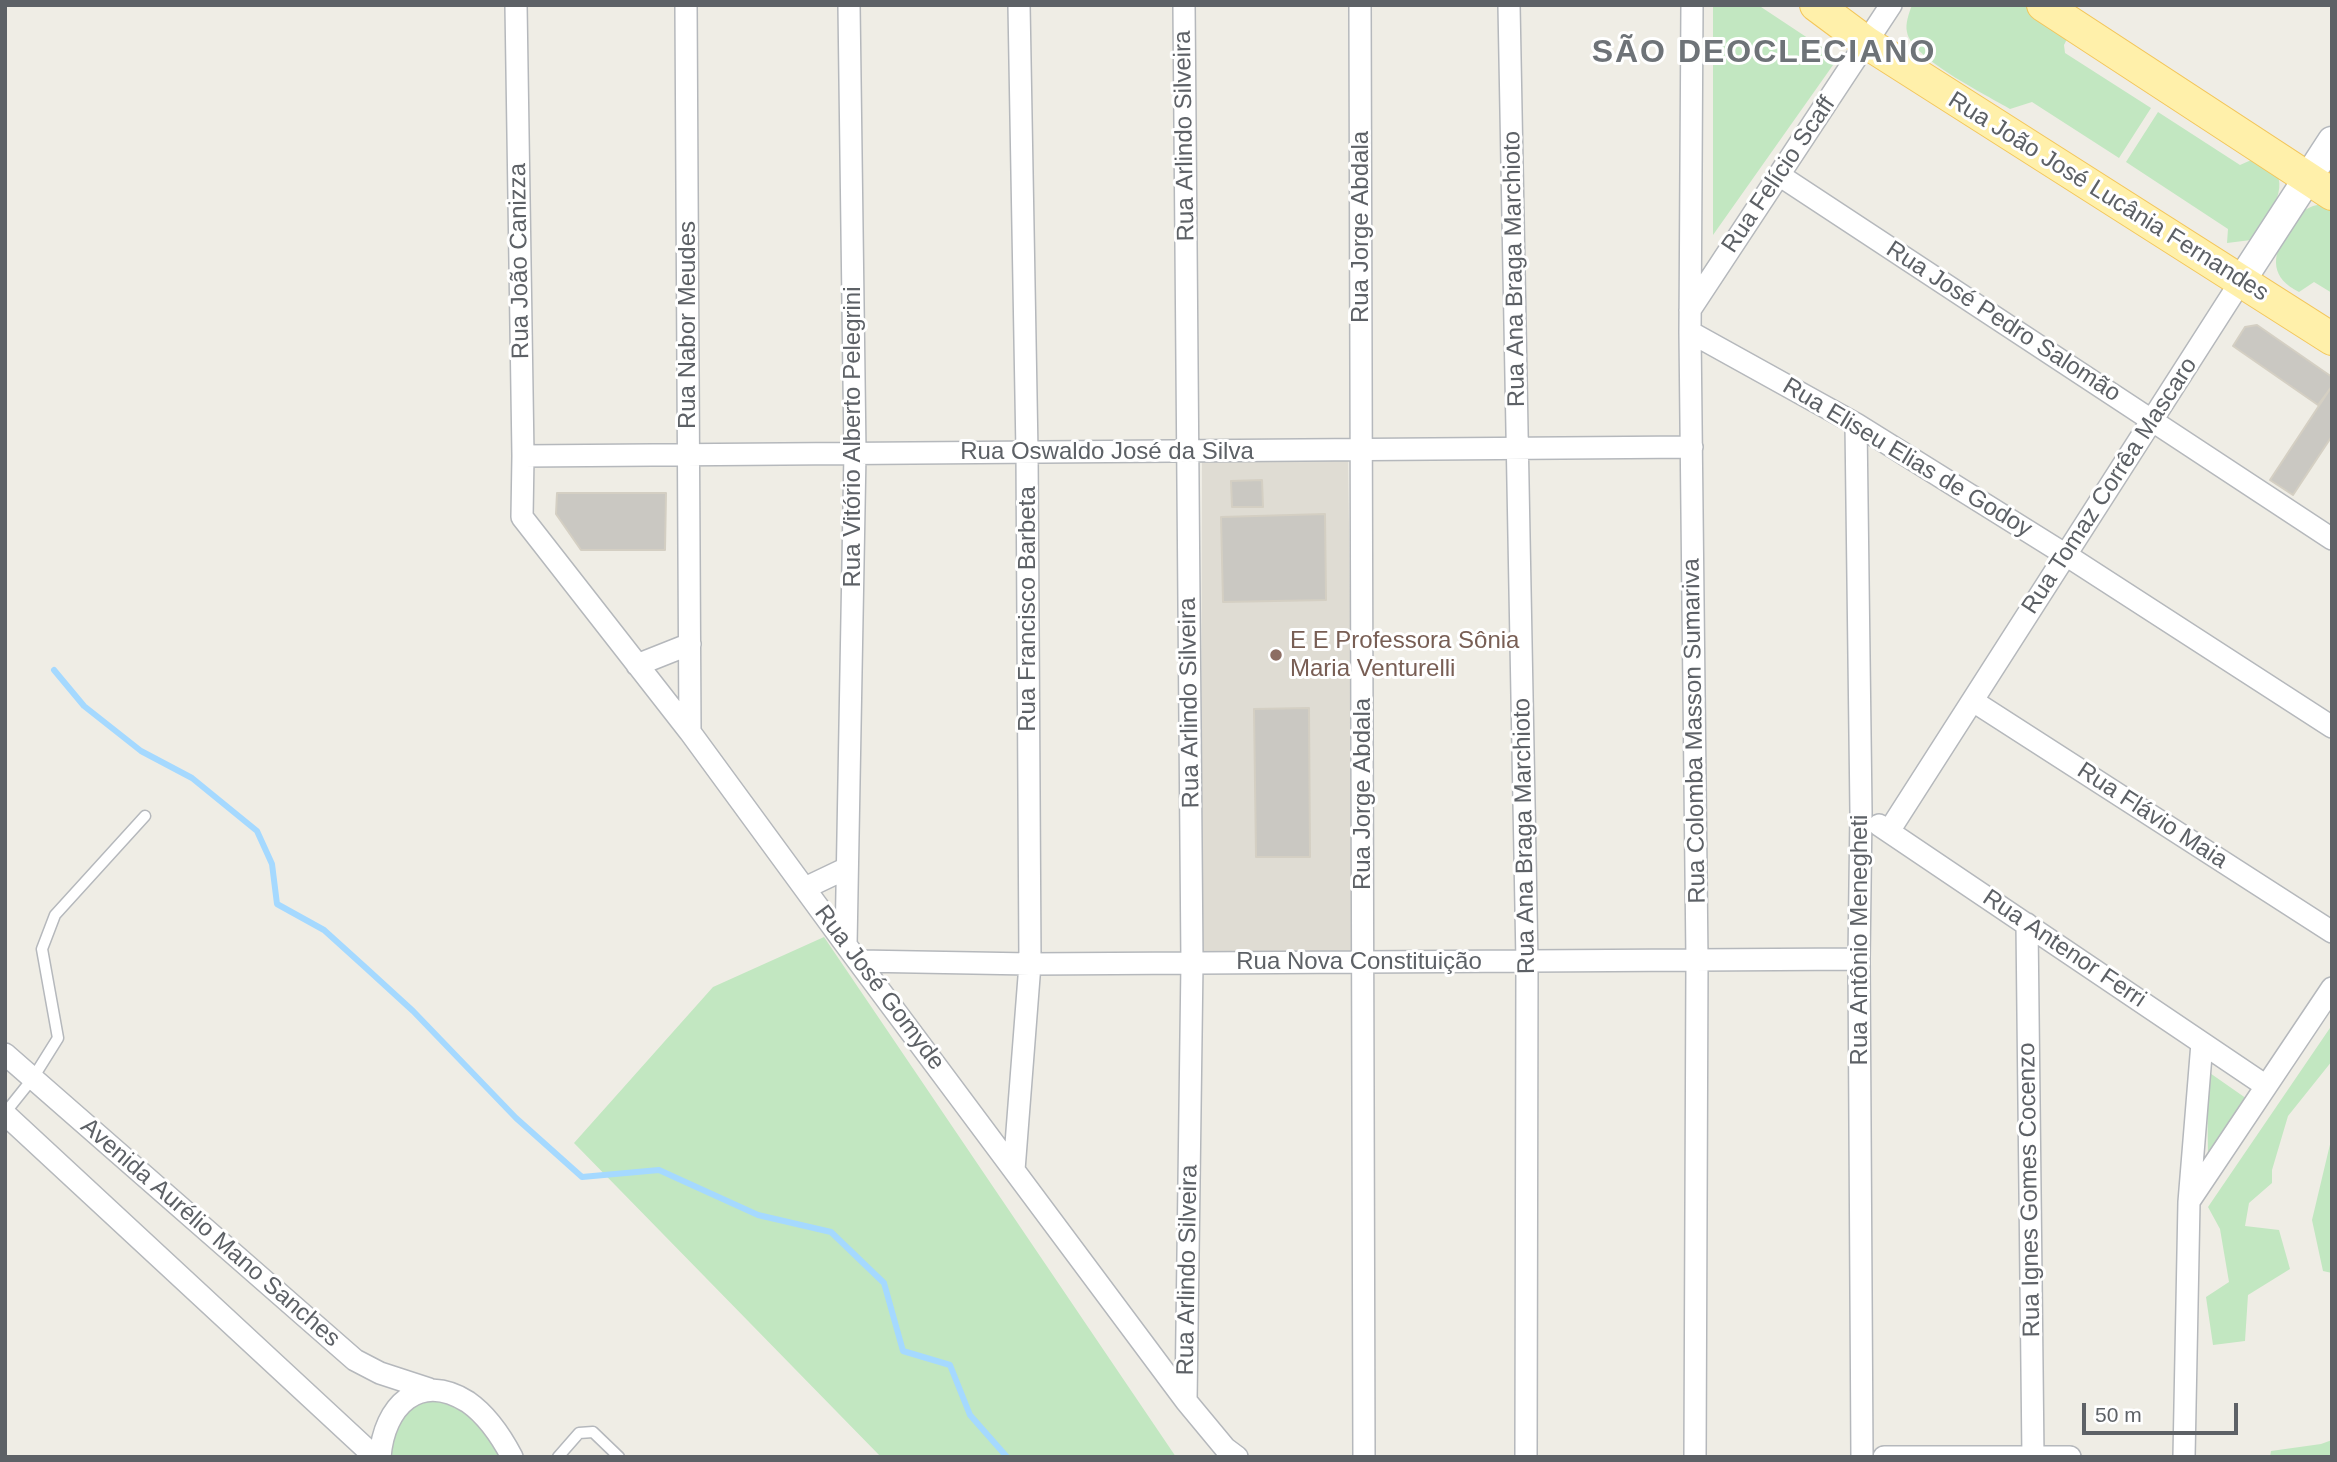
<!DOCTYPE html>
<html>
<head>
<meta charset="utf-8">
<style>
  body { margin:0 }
  #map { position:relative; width:2337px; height:1462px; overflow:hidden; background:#efede5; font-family:Arial,sans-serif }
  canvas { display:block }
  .frame { position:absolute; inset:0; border:7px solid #5d6166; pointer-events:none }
  .scale { position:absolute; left:2082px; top:1403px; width:156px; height:32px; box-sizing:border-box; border:4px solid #5d6166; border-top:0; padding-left:9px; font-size:21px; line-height:24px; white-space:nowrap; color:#5d6166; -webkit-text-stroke:5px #fff; paint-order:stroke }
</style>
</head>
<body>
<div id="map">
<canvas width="2337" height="1462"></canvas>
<div class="frame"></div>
<div class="scale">50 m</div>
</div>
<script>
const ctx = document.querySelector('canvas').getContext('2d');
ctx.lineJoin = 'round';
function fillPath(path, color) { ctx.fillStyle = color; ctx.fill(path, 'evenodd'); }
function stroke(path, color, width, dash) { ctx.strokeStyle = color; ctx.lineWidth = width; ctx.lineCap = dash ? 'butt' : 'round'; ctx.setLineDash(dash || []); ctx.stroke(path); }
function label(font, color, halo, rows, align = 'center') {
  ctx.font = font + ' Arial,sans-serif'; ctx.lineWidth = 6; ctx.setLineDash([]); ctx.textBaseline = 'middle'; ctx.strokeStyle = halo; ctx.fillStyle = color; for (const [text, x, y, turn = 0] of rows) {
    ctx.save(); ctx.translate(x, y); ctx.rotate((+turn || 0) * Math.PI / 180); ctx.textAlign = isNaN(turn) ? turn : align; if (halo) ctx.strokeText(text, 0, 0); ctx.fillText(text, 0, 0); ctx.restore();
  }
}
const education = new Path2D(`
  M1348,456L1355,956L1201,958L1202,457ZM1262,480V507H1232L1231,481ZM1325,515L1326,599L1223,602L1222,517ZM1254,709L1310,856L1256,857Z`);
const green = new Path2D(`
  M1713,5H1758L1838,58L1713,235Z
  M1912,5H2028L2070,33L2064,45L2065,53L2151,108L2119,158L2032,102L2010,109C1987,95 1911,58 1907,32C1905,24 1909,13 1912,5Z
  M2158,112L2240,165L2258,157C2263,161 2271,166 2275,171C2290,191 2263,224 2251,240L2227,243L2228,229L2126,162Z
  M2323,204L2332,206V293L2314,282L2299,292C2271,278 2271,258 2286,233C2297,217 2303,206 2323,204Z
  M824,937L1176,1457H881L574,1143L713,987Z
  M2332,1025V1061L2288,1116L2272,1170V1183L2249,1203L2245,1226L2279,1230L2290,1269L2248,1295L2245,1341L2213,1345L2206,1297L2229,1282L2220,1229L2208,1207Z
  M2207,1071L2250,1101L2208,1160Z
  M2332,1136V1273L2323,1271L2312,1220Z
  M445,1399L478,1421L504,1457H386L391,1434L413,1400Z
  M2332,1440V1457H2270L2271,1451L2321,1444Z`);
const stream = new Path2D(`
  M54,670L84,706L141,751L192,778L257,831L272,864L277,904L324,930L366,968L413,1011L516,1118L582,1177L659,1170L758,1215L831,1232L884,1283L903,1351L950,1365L970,1415L1007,1457`);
const building = new Path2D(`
  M2257,325L2332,377V386L2318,405L2233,346L2245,327Z
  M2332,386V436L2293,495L2270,480Z
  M1262,480L1263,507H1232L1231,481Z
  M557,493H666L665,550H581L556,514Z
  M1325,514L1326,600L1223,602L1221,517Z
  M1309,708L1310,857H1256L1254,709Z`);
const service = new Path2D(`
  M5,1113L33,1078L58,1038L42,949L55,915L145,816
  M558,1457L579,1433L593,1432L619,1457`);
const minor = new Path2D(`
  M516,5L523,456L522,517L690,732L846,945L1186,1401L1225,1448L1237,1457
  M686,5L690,732
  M1184,5L1192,963L1186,1401
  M1360,5L1364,1457
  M1509,5L1527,961L1526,1457
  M1692,5L1690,332L1697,960L1695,1457
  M1779,175L2332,539
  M1690,310L1891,5
  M1690,332L1856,424L2066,555L2332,727
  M1856,424L1861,812L1859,959L1862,1457
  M523,456L1692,447
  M637,665L690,644
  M1973,701L2332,932
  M1879,825L2266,1086
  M1889,831L2241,281
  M805,888L847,868
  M2027,924L2033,1457
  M846,945L855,453L849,5
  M859,961L1030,964L1859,959
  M5,1054L355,1360L380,1373L429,1389
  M5,1114L375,1457
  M1014,1170L1030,964L1027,452L1019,5
  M2190,1200L2332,988
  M380,1457C384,1406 419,1371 468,1402C488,1416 501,1436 512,1457
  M1884,1457H2070
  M2184,1457L2189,1202L2202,1043`);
const secondary = new Path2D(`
  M2241,281L2332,141`);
const primary = new Path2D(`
  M1816,5L1867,43L2332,339
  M2043,5L2332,194`);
const markers = [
  [1276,655,7,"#8d6e63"]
];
const streetNames = [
  ["Rua Arlindo Silveira",1185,136,-91],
  ["Rua Felício Scaff",1779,175,-56],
  ["Rua João José Lucânia Fernandes",2108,197,32],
  ["Rua Jorge Abdala",1361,227,-90],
  ["Rua João Canizza",520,261,-91],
  ["Rua Ana Braga Marchioto",1515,269,-91],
  ["Rua José Pedro Salomão",2003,322,33],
  ["Rua Nabor Meudes",688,325,-90],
  ["Rua Vitório Alberto Pelegrini",853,437,-90],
  ["Rua Oswaldo José da Silva",1107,452],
  ["Rua Eliseu Elias de Godoy",1907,458,31],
  ["Rua Tomaz Corrêa Mascaro",2110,486,-57],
  ["Rua Francisco Barbeta",1028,609,-90],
  ["Rua Arlindo Silveira",1190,703,-91],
  ["Rua Colomba Masson Sumariva",1695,731,-91],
  ["Rua Jorge Abdala",1363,794,-90],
  ["Rua Flávio Maia",2152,816,33],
  ["Rua Ana Braga Marchioto",1525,836,-91],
  ["Rua Antônio Menegheti",1860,940,-90],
  ["Rua Antenor Ferri",2064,949,34],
  ["Rua Nova Constituição",1359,962],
  ["Rua José Gomyde",879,988,53],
  ["Rua Ignes Gomes Cocenzo",2030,1190,-91],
  ["Avenida Aurélio Mano Sanches",210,1233,41],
  ["Rua Arlindo Silveira",1188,1270,-89]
];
const educationNames = [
  ["E E Professora Sônia",1290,641],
  ["Maria Venturelli",1290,669]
];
const districtNames = [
  ["SÃO DEOCLECIANO",1764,53]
];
fillPath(education, '#dfdcd3');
fillPath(green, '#c2e7c1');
stroke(stream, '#a5d9ff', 6);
fillPath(building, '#cac8c2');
stroke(building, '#d4cfc3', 2);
stroke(service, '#b5b8bc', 13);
stroke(minor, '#b5b8bc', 24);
stroke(secondary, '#b4b8bd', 31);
stroke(primary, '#f3c65b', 34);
stroke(service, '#fff', 10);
stroke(minor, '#fff', 21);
stroke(secondary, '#fff', 28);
stroke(primary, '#fff0aa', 32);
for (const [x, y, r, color] of markers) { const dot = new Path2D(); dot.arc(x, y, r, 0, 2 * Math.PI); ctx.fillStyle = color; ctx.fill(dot); stroke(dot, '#fff', 2.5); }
label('24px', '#5d6166', '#fff', streetNames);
label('24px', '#785e54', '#fff', educationNames, 'left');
ctx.letterSpacing = '2px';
label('bold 32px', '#6e7378', '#fff', districtNames);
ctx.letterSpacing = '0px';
</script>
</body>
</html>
